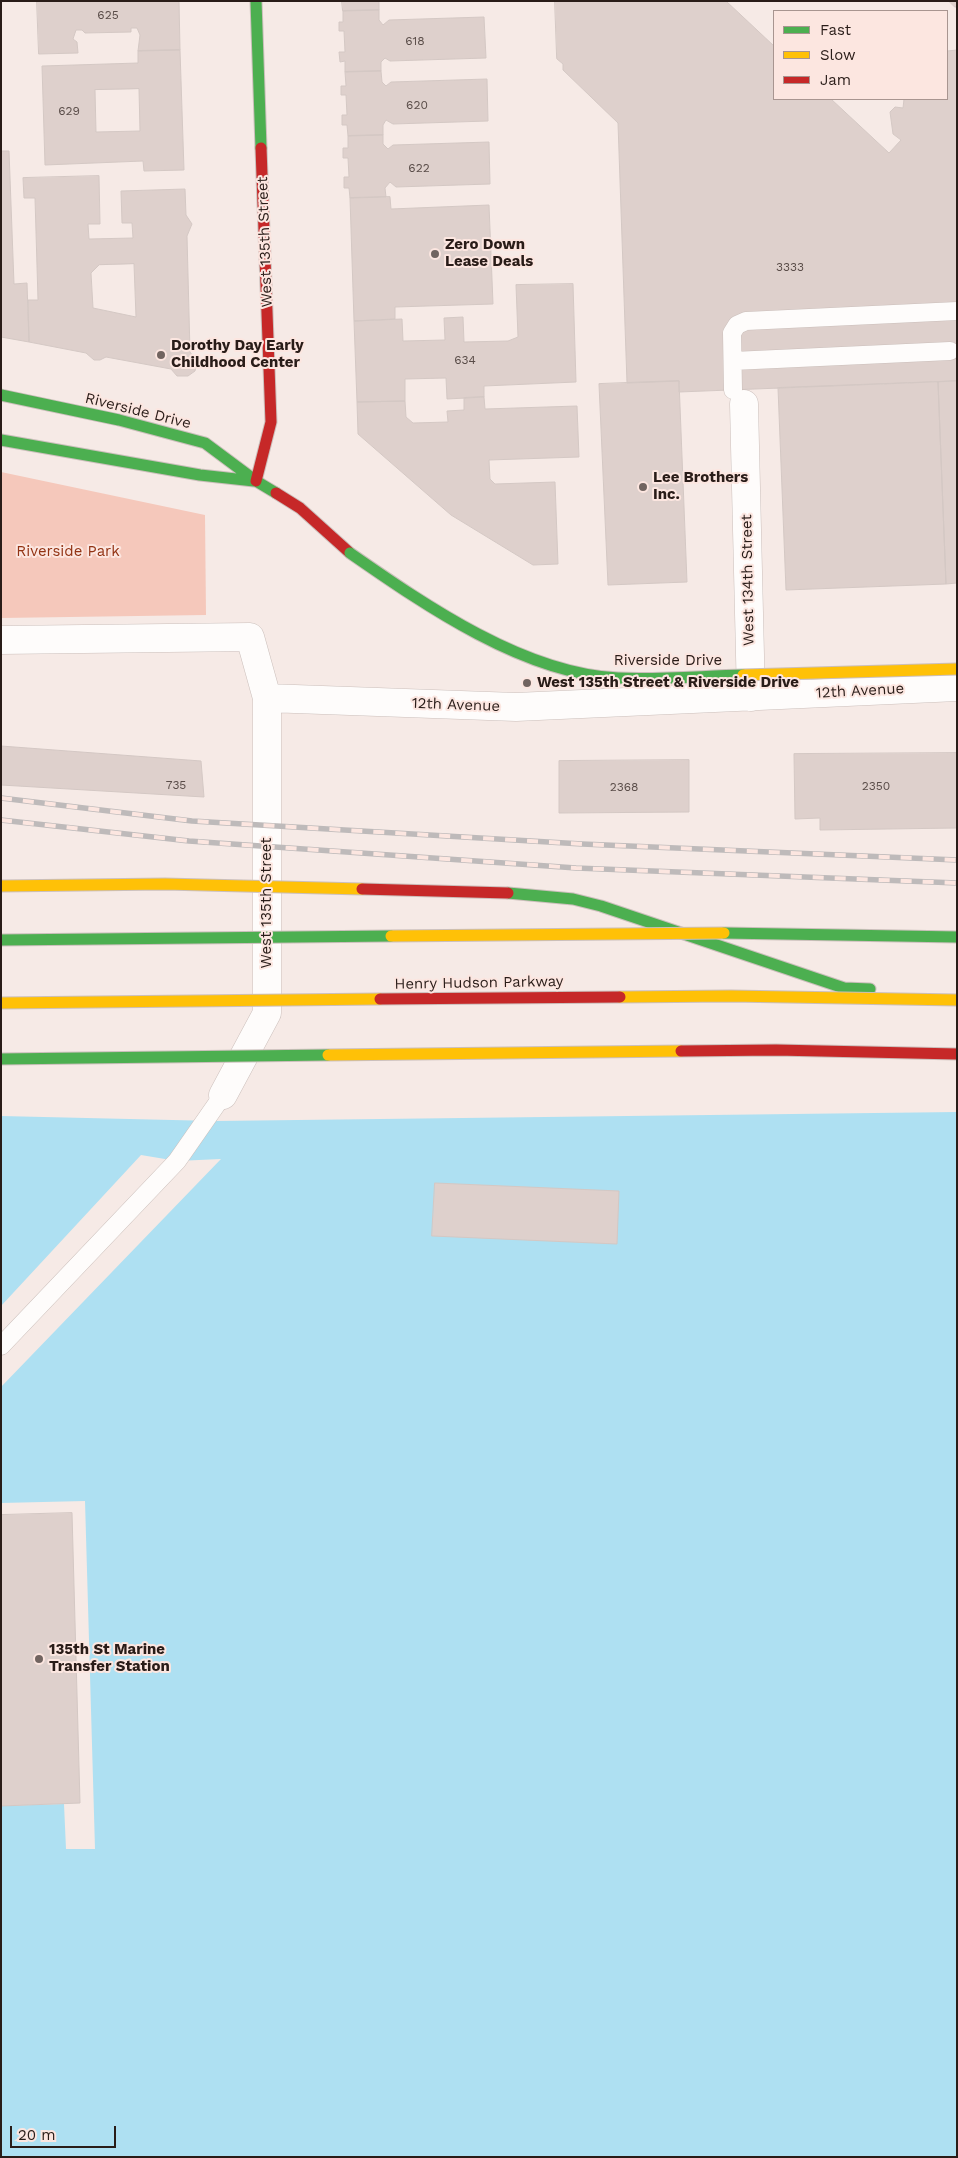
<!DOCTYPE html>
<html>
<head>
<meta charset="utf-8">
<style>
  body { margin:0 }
  #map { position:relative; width:958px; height:2158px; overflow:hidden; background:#f6eae6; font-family:"Work Sans",sans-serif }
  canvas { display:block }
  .frame { position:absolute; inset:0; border:2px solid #291c18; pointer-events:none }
  .legend { position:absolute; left:773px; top:10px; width:175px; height:90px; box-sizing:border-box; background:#fce6e0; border:1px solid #a89590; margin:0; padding:6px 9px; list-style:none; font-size:15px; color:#291c18 }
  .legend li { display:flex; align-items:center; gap:10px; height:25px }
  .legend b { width:25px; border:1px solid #a89590 }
  .scale { position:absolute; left:10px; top:2126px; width:106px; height:22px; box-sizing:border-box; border:2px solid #291c18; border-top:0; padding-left:6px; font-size:15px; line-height:18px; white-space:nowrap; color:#291c18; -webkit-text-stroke:4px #fce6e0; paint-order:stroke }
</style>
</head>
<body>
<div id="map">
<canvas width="958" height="2158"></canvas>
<div class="frame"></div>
<ul class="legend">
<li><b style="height:6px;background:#4caf50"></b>Fast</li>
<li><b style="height:6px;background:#ffc107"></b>Slow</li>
<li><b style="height:6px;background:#c62828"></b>Jam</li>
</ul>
<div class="scale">20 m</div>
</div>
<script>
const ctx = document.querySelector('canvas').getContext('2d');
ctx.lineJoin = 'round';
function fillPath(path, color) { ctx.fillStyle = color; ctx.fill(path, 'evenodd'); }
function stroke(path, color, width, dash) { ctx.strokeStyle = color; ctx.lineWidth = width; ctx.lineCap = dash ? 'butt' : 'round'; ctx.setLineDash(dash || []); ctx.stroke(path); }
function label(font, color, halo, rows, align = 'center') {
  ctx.font = font + ' "Work Sans",sans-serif'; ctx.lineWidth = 4; ctx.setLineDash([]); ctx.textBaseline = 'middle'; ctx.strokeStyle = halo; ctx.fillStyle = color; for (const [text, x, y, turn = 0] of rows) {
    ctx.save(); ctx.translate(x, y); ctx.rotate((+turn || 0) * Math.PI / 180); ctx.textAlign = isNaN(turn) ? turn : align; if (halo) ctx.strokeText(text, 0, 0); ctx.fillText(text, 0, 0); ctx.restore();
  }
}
const green = new Path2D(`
  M1,472L205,515L206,615L1,618Z`);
const water = new Path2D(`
  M957,1112V2157H1V1116L215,1121Z`);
const pier = new Path2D(`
  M141,1155L177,1161L221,1159L1,1387V1306Z
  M85,1501L95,1849H66L64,1804L1,1806V1503Z`);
const building = new Path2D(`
  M37,1H179L180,50L138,51L140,35L137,28H131V32L85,33L82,30H76L73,39L77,42L78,53L39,54Z
  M342,1H379V10L343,11Z
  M555,1H726L774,46V99H831L889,153L901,140L893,134L890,112L895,107L903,108L904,99H947V51L957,50V381L679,392V381L627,383L618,123L563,70V64L557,59Z
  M949,1H957V7H955Z
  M379,10V20L383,25L389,20L484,17L486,58L390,61L385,58L381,62V71L345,72V61L340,62L339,52H345L344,31H339V22H343V11Z
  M180,50L184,170L144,171L143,161L45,165L42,66L138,63V51ZM139,89L140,131L96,132L95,90Z
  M381,71L382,82L386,86L391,82L487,79L488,121L393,124L386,120L383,125V135L348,136L347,125H342V115H347L346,95H341V86H346L345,72Z
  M383,135V144L388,149L393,145L489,142L490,184L396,187L390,182L385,188L386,197L350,198L349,188H344V177H349L348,158H343V148H348V136Z
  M1,151H9L14,284L27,283L29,342L1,337Z
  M99,176L100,224H88L89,239L133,238L132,223H122L121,191L185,189L186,215L192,224L187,236L190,352L197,362L195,371L188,376H177L171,369L106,357L100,360H94L86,353L29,342L28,300H38L35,198H24L23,178ZM134,264L136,317L93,308L91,273L99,265Z
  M390,197L391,209L489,205L493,304L395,307V319L354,321L350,198Z
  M573,284L576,382L484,386V397L447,399L446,378L405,379V401L357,402L354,321L402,319L403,341L445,340L444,318L463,317L464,342L508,341L518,337L516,285Z
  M679,381L687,582L608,585L599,384Z
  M957,381V583L946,584L938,382Z
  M938,382L946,584L786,590L778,388Z
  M484,397L485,409L577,406L579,457L489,460L490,479L495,484L555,482L558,564L533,565L451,515L358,434L357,402L405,401L406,417L413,423L448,422L447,411L464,410V398Z
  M1,746L201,761L204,797L1,785Z
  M957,753V828L820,830V818L795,819L794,754Z
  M689,760V812L559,813V761Z
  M435,1183L619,1191L617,1244L432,1236Z
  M72,1513L80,1803L1,1806V1515Z`);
const lane = new Path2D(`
  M733,361L950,351
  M733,390L732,333L737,325L746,321L957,311
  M1,1346L177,1161L223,1095`);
const street = new Path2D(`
  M744,404L751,697
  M1,640L250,637L267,698V1013L223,1095
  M267,698L516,707L957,687`);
const fast = new Path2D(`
  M256,1L261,148
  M1,395L119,420L205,443L256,481L276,493
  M1,440L200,475L254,481
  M508,893L573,899L601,906L844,988L870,989`);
const jam = new Path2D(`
  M256,481L271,422L261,148
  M276,493L300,508L350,553`);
const rail = new Path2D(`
  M1,798L192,821L582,844L957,860
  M1,820L189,841L576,868L957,883`);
const fastBridge = new Path2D(`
  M350,553C425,605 524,674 618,678C659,680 702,676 743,675
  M724,933L957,937
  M1,940L391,936
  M1,1059L328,1055`);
const slowBridge = new Path2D(`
  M743,675L957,669
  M1,886L165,884L362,889
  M391,936L724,933
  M620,997L731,996L957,1000
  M1,1003L380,999
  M328,1055L681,1051`);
const jamBridge = new Path2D(`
  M362,889L508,893
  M380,999L620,997
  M681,1051L776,1050L957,1054`);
const markers = [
  [435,254,5,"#716460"],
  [161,355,5,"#716460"],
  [643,487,5,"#716460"],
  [527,683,5,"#716460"],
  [39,1659,5,"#716460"]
];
const numberNames = [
  ["625",108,15],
  ["618",415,41],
  ["620",417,105],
  ["629",69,111],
  ["622",419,168],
  ["3333",790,267],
  ["634",465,360],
  ["735",176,785],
  ["2350",876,786],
  ["2368",624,787]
];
const streetNames = [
  ["West 135th Street",265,242,-92],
  ["Riverside Drive",138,411,14],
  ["West 134th Street",748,580,-91],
  ["Riverside Drive",668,661],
  ["12th Avenue",860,691,-3],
  ["12th Avenue",456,705,2],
  ["West 135th Street",267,903,-90],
  ["Henry Hudson Parkway",479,983,-1]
];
const poiNames = [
  ["Zero Down",445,245],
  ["Lease Deals",445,262],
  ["Dorothy Day Early",171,346],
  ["Childhood Center",171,363],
  ["Lee Brothers",653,478],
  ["Inc.",653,495],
  ["West 135th Street & Riverside Drive",537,683],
  ["135th St Marine",49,1650],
  ["Transfer Station",49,1667]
];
const parkNames = [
  ["Riverside Park",68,552]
];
fillPath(green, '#f5c8bb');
fillPath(water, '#aee0f2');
fillPath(pier, '#f6eae6');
fillPath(building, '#ded0cc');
stroke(building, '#d4c8c4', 1);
stroke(lane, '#cbbfbb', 19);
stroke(street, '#cbbfbb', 29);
stroke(fast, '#cbbfbb', 13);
stroke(jam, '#cbbfbb', 13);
stroke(lane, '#fefcfb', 18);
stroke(street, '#fefcfb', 28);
stroke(fast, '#4caf50', 11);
stroke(jam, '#c62828', 11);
stroke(rail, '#bebaba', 5.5);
stroke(rail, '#fce6e0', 4, [11]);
stroke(fastBridge, '#cbbfbb', 13, []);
stroke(slowBridge, '#cbbfbb', 13, []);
stroke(jamBridge, '#cbbfbb', 13, []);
stroke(fastBridge, '#4caf50', 11);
stroke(slowBridge, '#ffc107', 11);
stroke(jamBridge, '#c62828', 11);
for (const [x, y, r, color] of markers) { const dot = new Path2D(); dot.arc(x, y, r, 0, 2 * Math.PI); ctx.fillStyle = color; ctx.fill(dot); stroke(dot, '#fce6e0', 2); }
label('12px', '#594c48', null, numberNames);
label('15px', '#291c18', '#fce6e0', streetNames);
label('bold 15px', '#291c18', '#fce6e0', poiNames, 'left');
label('15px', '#923313', '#fce6e0', parkNames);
</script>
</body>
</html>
